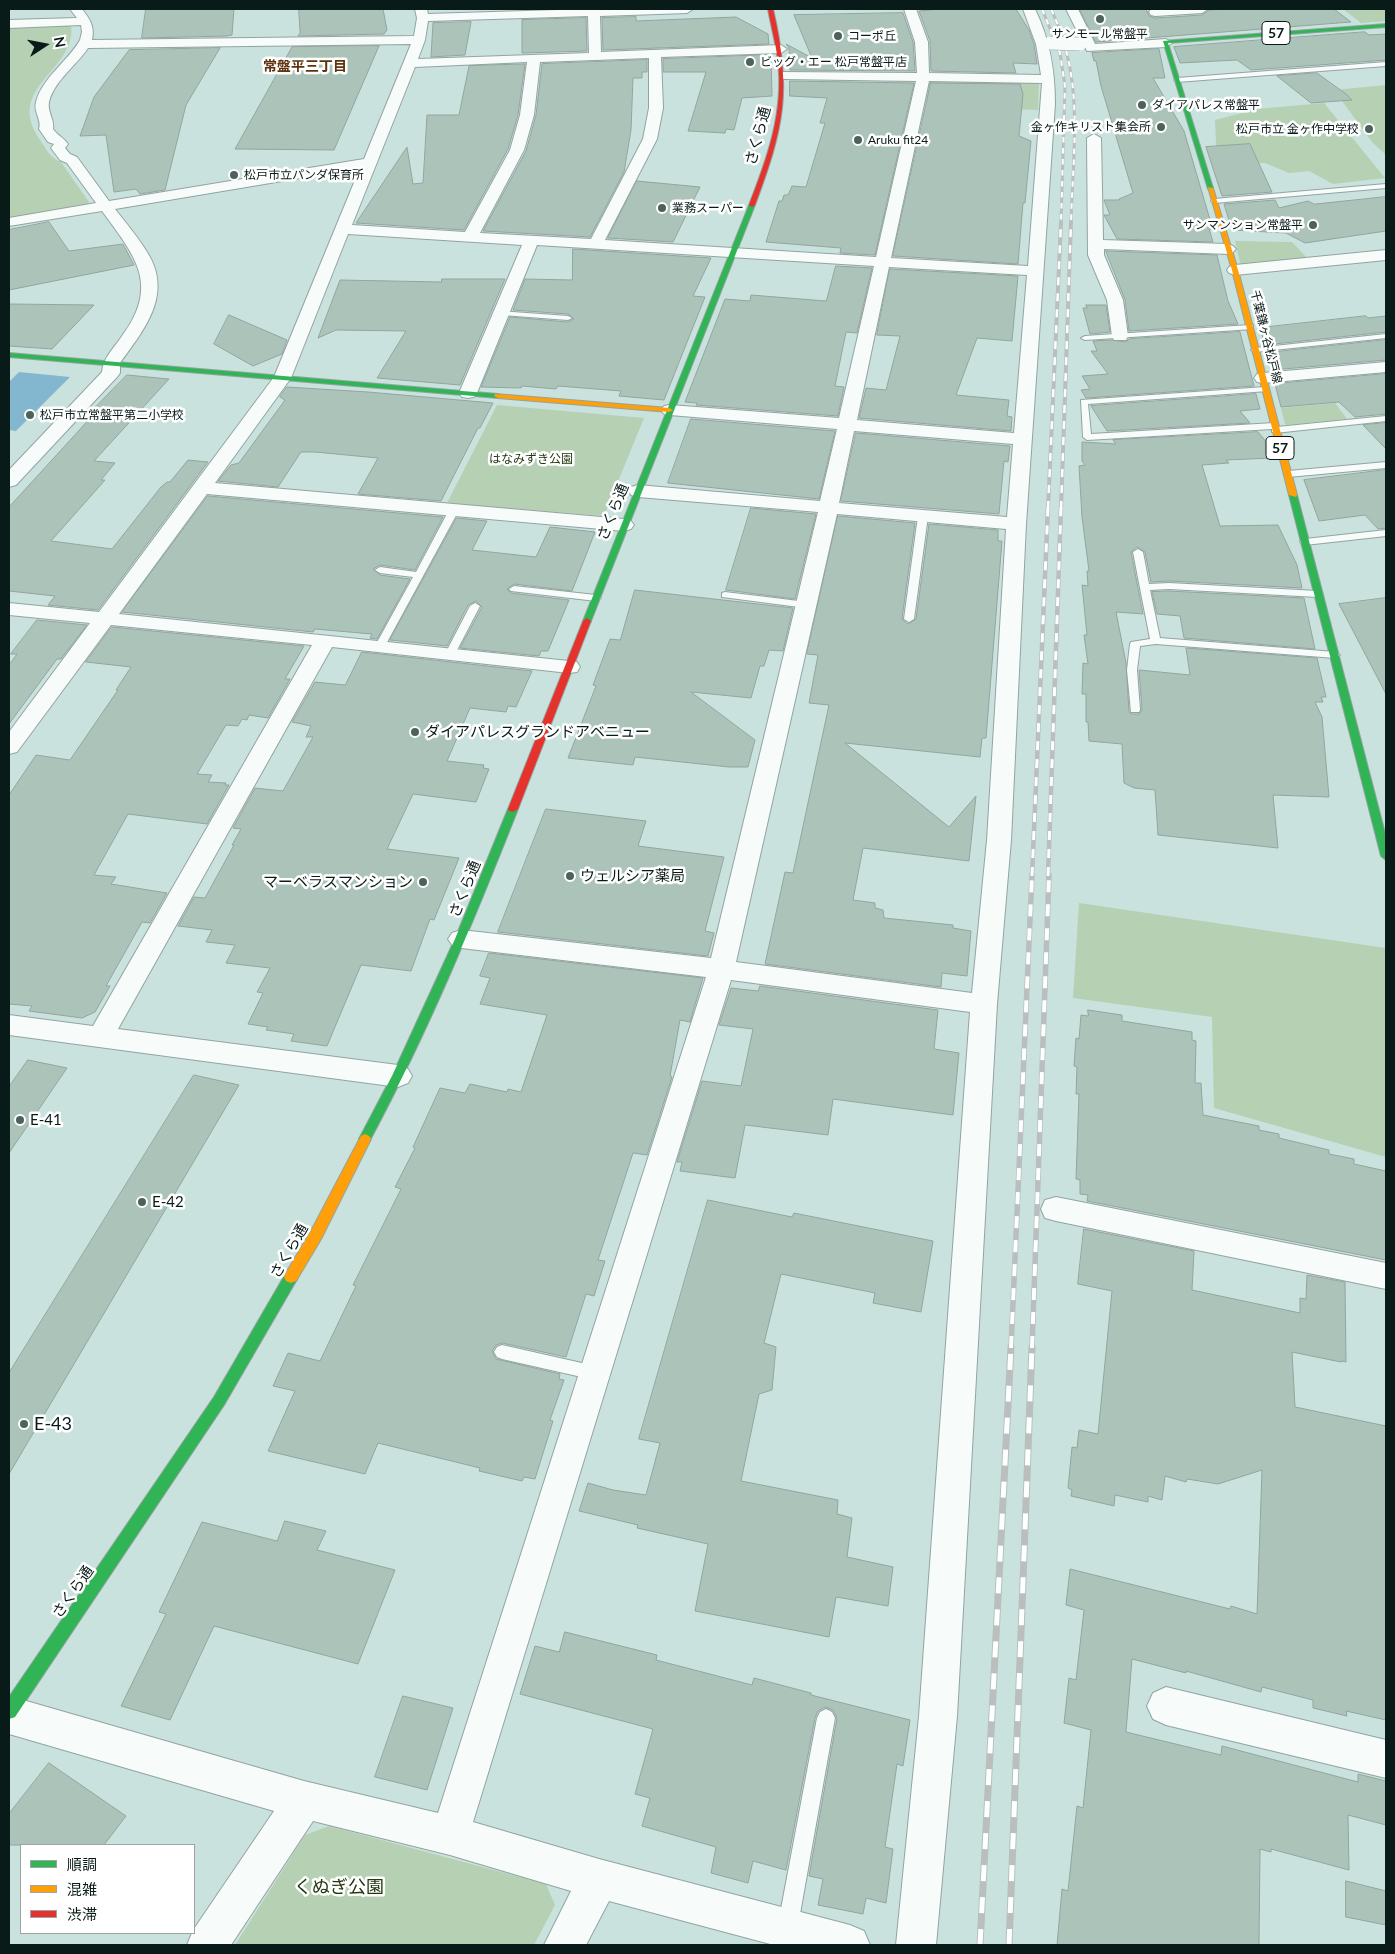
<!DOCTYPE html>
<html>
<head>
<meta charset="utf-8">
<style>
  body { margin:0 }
  #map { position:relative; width:1395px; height:1954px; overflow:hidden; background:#cae2de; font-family:Lato,"Noto Sans JP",sans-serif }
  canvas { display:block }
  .frame { position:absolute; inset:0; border:10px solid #091b18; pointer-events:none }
  .legend { position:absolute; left:20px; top:1844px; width:175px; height:90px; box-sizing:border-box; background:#fff; border:1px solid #9da4a3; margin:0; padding:6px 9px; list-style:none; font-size:15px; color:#091b18 }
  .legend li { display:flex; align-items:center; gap:10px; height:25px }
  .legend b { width:25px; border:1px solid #9da4a3 }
  .north { position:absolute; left:20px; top:20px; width:50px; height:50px; -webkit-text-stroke:4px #fff; paint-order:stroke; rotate:79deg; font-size:14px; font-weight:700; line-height:20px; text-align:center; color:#091b18 }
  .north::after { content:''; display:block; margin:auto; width:18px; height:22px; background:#091b18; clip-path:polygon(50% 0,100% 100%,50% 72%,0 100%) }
</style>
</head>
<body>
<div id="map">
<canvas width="1395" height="1954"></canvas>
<div class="frame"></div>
<ul class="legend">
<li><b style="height:6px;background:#30b455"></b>順調</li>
<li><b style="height:6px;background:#ff9f0a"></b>混雑</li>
<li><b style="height:6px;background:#e5322d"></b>渋滞</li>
</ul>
<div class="north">N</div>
</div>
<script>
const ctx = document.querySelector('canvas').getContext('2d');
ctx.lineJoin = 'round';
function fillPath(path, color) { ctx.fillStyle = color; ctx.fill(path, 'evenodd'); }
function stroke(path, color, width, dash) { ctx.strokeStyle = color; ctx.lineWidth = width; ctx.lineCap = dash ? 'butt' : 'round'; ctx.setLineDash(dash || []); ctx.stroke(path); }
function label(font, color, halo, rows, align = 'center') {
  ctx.font = font + ' Lato,"Noto Sans JP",sans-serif'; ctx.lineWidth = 5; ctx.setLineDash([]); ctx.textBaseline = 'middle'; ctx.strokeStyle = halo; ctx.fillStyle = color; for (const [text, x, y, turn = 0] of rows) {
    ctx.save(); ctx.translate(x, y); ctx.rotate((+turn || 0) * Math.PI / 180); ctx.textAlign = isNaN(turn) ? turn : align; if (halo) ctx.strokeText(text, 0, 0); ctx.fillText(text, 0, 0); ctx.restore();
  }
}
const green = new Path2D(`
  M1343,9H1386V21L1361,23Z
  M71,24C78,71 3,86 40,140C46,149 51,159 61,162L89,202L86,206L9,218V26Z
  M929,79L1039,81L1038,110L926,105Z
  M1386,85V155L1372,142L1334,90Z
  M1324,103L1385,178L1333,184L1309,171L1289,173L1265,163L1217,165L1215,120L1257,109Z
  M1235,241L1292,242L1309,260L1241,267Z
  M1335,403L1347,419L1287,425L1285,424L1281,408Z
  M497,405L644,418L604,516L447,503Z
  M1079,903L1386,948V1157L1214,1108L1212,1017L1073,998Z
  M329,1826L546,1884L555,1905L534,1945H235L305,1835Z`);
const water = new Path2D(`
  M19,372L70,377L16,431L9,430V382Z`);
const building = new Path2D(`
  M146,9H234L232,35L227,36L142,38Z
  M299,9H383L387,30L384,34L298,36L300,33Z
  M930,9H1016L1029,30L1034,44L1037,64L1013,63L1016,73L931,71L930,41L919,11L931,10Z
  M1080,9H1146L1149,16L1155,18L1202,15L1209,10L1227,9H1334L1351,22L1096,42Z
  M903,13L913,42L915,71L790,70L789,48L786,44L812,58L794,15Z
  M636,17V21L736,17L768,34L769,44L603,50L602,18Z
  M586,18L587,51L522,53V20Z
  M471,22L465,55L431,57L433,23Z
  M1365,32L1369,35L1386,34V60L1251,70L1237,60L1180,63L1174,47Z
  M379,46L334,150L235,149L292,47Z
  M220,48L186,105L165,190L140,194L136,189L114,192L106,135L80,136L94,97L129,50Z
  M1159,49L1165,78H1153L1184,131L1213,230L1209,229L1213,242L1117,239L1104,215H1110L1104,200H1119V199L1133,193L1101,86L1096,61H1094L1092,53Z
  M771,55L772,96L742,98L734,130L726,129L725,133L688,131L706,72H663V59Z
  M647,60V72H642V78H633L631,130L624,172L590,237L483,231L526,151L536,115L542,64Z
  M522,64H525L518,115L508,149L464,230L356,223L407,147L413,184L423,183L427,115H459L469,66Z
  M1317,73L1346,94L1352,100L1311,103L1277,76Z
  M790,81L914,83L875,255L840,253L841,248L766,242L779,201H782L784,195H788L792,186L806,187L825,123H820L827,98L790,96Z
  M931,83L1020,84L1023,94L1019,136L1031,141L1025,203H1023L1018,264L893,256Z
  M1250,144L1272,192L1222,196L1206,147Z
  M637,181L700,187L673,242L608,238Z
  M1386,197V231L1305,243L1286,233L1232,230L1224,204L1275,200L1279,208L1308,201L1314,204Z
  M49,222L69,251L123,244L134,265L9,290V230Z
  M573,249L711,258L693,296L705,297L664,400L619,396L621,391L558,386L556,389L522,386L521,388L481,387L510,317L568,322L574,319L568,314L513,310L525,279L572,280Z
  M1106,251L1217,255L1228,301L1238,324L1129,331L1125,300Z
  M836,266L872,268L857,333L846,332L835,386L844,387L838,416L696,405L697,403L685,402L725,299L750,301L751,295L826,301Z
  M890,269L1018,276L1012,341L977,338L956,395L1009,400L1007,416L1012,417L1011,431L859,418L866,388L886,390L900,336L877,335Z
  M442,279H505L460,385L377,378L406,331L336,330L318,338L340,280L441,282Z
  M9,304L94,305L52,349L9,346Z
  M1086,305H1106L1110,332L1090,334L1083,308H1087Z
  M229,315L287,340L282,354L253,366L214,344Z
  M1366,316L1368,318L1386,316V332L1265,345L1260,328Z
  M1240,332L1254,386L1086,398L1081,390L1090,389L1082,376L1108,374L1091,351H1097L1093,341L1112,340L1126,342L1129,339Z
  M1386,340V360L1272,370L1267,353Z
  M1386,374V414L1355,417L1339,402L1281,407L1275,384Z
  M127,375L169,379L94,461L115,463L101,480H105L51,541L112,549L161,487L167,482H170L188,460L208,462L98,610L48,605L55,596L9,591V507L94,414L90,413Z
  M287,387L368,392L493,403L480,428H478L441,501L358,494L378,458L315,452H301L278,487L218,481L231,465L239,463L285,400L280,397Z
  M1256,394L1260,409L1240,411L1250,423L1107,431L1091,406Z
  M691,419L835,431L819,499L668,483Z
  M1386,423V449L1363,425Z
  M1258,432L1268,444L1272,458L1226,460L1229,463L1202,465L1220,526L1278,525L1297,565L1302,588L1169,581L1151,582L1145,552L1137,547L1131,552L1143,614L1116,612L1126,663L1129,712L1131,714H1139L1142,710L1139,670L1190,675L1186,648L1317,658L1326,697H1321L1323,702H1315L1322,717L1329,797L1273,795L1278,848L1158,835L1155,790L1134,788L1124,783L1122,744L1089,741L1088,722H1086V694H1082L1083,663L1088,664L1084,635H1087L1082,585L1088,586L1087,571H1089L1082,517L1079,466L1085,465L1082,461V442L1116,444L1113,440Z
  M856,433L1010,446L1008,462L1004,461L999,514L841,501Z
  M1386,470V528L1378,529L1365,515L1319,521L1304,480Z
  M208,496L443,517L415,570L380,565L373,569L380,575L410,579L377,639L370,638L372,634L315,629L313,632L122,612Z
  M751,508L816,514L795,599L726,590Z
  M838,516L915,523L902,619L908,624L916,619L929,524L998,530V541H1002L986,738H982L980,757L845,743L949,827L976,796L969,861L863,848L853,900L875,903V908L883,910L884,918L953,925V928L971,931L967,976L942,973L941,987L765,964L785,872L793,873L829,705L809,703L818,655L807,654Z
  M457,518L487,521L472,550L536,557L550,527L595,532L572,591L514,584L507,589L511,593L569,600L548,651H541L539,656L460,648L482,607L476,601L468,605L447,646L390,640Z
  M635,590L793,608L783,651L769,650L764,666H760L751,698L691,692L755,740L748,767H729L635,757L633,765L568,758L596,686L593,685L610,639L620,640Z
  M1169,591L1304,598L1315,649L1184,638L1180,616L1157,614L1152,592Z
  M1386,598V694L1339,604Z
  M37,620L87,625L61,659H57L9,724V665L17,654H11Z
  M112,627L304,646L285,679H290L268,718L249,715L247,720L242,719L238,726L226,725L197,774L212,775L208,782L226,783L225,785H229L207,824L128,814L94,875L116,877L111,884L167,893L150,923L142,922L106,986H110L95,1012L82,1018L29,1011L32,1006L9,1004V795L36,755L70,760L118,690H116L131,667L86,662Z
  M362,652L532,671L516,707L508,706L506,712L470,708L447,761L484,765L483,768L489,769L476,802L413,794L387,849L459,858L434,920L430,919L411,971L361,965L327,1046L291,1041L294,1034L266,1030L268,1027L248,1024L263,993L257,992L270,968L226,963L235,945L206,942L212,930L178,926L194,897L205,898L234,845H232L241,829L233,828L255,788L283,791L313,737H306L311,726L292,722L315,682L345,685Z
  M546,809L646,821L638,846L724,857L705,931L714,933L708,956L498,932Z
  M489,953L703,978L690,1022L680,1020L670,1076L672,1077L647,1155L633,1153L598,1260L605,1261L594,1296L586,1294L566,1357L502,1343L496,1345L492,1351L496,1359L560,1374L559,1379L564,1380L550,1420L553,1421L535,1479L524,1477L522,1481L479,1471L480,1468L378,1443L365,1474L268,1451L295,1391L273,1386L288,1353L320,1361L356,1286L353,1285L401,1189L395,1187L415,1148L413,1147L440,1088L465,1093L470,1084L507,1092L508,1089L521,1092L547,1015L480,1004L490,978L480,976Z
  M760,986L938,1010L934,1049L959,1053L953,1115L833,1099L828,1135L745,1125L735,1178L680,1171L682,1162H677L702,1081L741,1086L753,1029L719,1025L731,988L758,991Z
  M1088,1010L1122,1015V1021L1192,1032V1040L1196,1041L1195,1083H1201L1203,1115L1259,1126V1130L1279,1134V1138L1329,1150V1154L1354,1159V1164L1386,1171V1260L1087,1201L1088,1195L1080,1194V1180L1076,1179L1079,1094H1076L1077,1067L1074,1066L1076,1038L1079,1039L1081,1015L1088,1016Z
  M28,1060L67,1068L9,1153V1087Z
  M194,1075L239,1085L9,1474V1373Z
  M708,1200L792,1217L794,1213L933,1241L921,1312L873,1303L875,1293L781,1274L764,1343L776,1347L772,1390L759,1394L741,1481L838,1500L837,1514L852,1518L847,1557L893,1567L888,1606L836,1597L829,1637L695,1611L708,1544L637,1528L638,1525L579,1511L588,1483L613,1490L646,1495L660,1443L639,1439Z
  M1084,1229L1194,1251L1192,1290L1300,1313V1298L1306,1299L1307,1275L1345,1282L1346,1362L1341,1361V1362L1292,1352L1295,1407L1386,1426V1720L1346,1711L1347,1716L1313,1708V1700L1262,1687L1261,1692L1186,1671V1673L1132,1659L1126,1732L1221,1755L1222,1746L1358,1782V1774L1386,1781V1825L1348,1815L1349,1870L1271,1849V1852L1260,1849L1259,1945H1057L1062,1889L1068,1891L1077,1806L1083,1808L1091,1730L1064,1723L1069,1678L1076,1680L1084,1610L1066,1605L1070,1569L1230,1609L1231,1606L1257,1614L1262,1470L1218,1484L1187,1479L1186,1482L1165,1476L1162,1500L1148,1496V1502L1115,1495L1114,1506L1071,1496L1072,1490L1068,1488L1072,1447L1077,1448L1079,1430L1098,1434L1112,1291L1078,1284Z
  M285,1521L326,1531L317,1550L395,1570L358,1664L214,1626L170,1720L121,1706L166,1614L159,1612L202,1522L277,1541Z
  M565,1632L657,1655L656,1660L752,1685L754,1678L811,1693V1695L910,1720L903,1766L897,1764L885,1847L893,1849L886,1903L866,1898L863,1914L818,1905L823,1879L809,1876L837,1718L833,1710L825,1707L818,1711L815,1718L786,1870L753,1861L748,1883L711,1873L716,1847L642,1826L650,1798L635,1794L653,1729L520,1694L535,1646L559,1652Z
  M403,1696L453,1708L427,1790L375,1777Z
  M49,1763L126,1816L104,1845H9V1814Z
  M1346,1881L1386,1891V1925L1346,1917Z`);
const lane = new Path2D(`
  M1386,62V66L1177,82L1174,80L1177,78Z
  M1386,184V188L1214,203L1211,201L1214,199Z
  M499,311L568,316L572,318L568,320L502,315L498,313Z
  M1250,325H1253V329L1085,340L1081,338L1085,336Z
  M1386,334V338L1255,352L1251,350L1255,348Z
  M1265,387L1269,389L1268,391L1088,404L1091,434L1274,423L1277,424V427L1386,416V421L1275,433L1272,432V429L1087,440L1083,437L1081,400Z
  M1386,462V468L1288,477L1284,474L1288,471Z
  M454,507L459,510L385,646L384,648H376L375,646L413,577L380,573L375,570L380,567L416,572L449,510Z
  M923,513L928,516L914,619L909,622L904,619L918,516Z
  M1386,530V536L1305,545L1300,542L1305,539Z
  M1138,549L1143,552L1149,584L1169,583L1318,591L1323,594L1318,597L1169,589L1150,590L1160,638L1335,652L1340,655L1335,658L1156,644L1140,646L1137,670L1140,710L1139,712H1131L1127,670L1130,644L1131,642L1150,639L1133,552Z
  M514,586L596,595L601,598L596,601L511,591L509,589Z
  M725,592L807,602L812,605L807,608L722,597V593Z
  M475,603L480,606L455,654L454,656H446L445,654L470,606Z
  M502,1345L595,1366L600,1368L603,1373L600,1378L595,1380L502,1359L497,1357L494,1352L497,1347Z
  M826,1709L832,1712L835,1718L798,1925L795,1932L788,1935L781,1932L778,1925L817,1718L820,1712Z`);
const street = new Path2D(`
  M70,9H82C90,19 95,27 92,40L414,36L417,18L415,9H427L428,14L590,9H693L687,13L600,16L601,52L781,45L787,49L781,53L661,57L663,108L657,139L605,240L876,257L916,81L785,79L780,78L779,75L780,72L917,73L915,42L904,9H916L928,42L929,73L1041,75L1036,44L1023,9H1035C1050,40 1055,70 1055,104L1026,524L1011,840L997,1004L957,1716L936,1945H896L919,1716L970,1012L731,980L473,1822L599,1859L850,1925L864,1931L870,1945H774L609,1901L586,1945H544L571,1891L450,1855L313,1821L231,1945H187L192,1933H194V1929L274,1811L9,1734V1696L304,1781L438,1813L706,977L461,948L452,945L448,939L452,933L461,930L711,958L818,512L638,497L631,495L629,491L631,487L638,485L820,501L837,429L670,415L664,414L661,410L664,406L670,405L839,418L874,266L537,245L477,393L474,397L468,398L462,397L459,393L522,245L348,234L291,378L215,483L624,519L631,521L634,525L631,529L624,531L207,494L119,614L569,661L577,662L580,667L577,672L569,673L332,647L118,1029L398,1065L408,1069L412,1076L408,1083L398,1087L9,1035V1015L93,1026L312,645L111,625L17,752L9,754V732L90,623L9,615V603L99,612L274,377L360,168L115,209C126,223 138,237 147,252C174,294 144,330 120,363V373L117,377L16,485L9,487V470L102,372C103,358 114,348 122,336C161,284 134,255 102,211L9,226V218L96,203L67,163L60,160L51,148L54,144L48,142L39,129C42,120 33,111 36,102C42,78 68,61 80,40L82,32L81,25L9,28V20L77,18ZM588,16L589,53L418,59L425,40L428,21ZM411,44L364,159L109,201L77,157L70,154L65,148L68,144C63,137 58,136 53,129C55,120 47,112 49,102C54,81 77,65 88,48ZM649,58V108L643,139L591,239L480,233L524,150L534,115L540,62ZM527,62L520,115L510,150L465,232L352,225L415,67ZM929,81L1042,83L1028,266L891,258ZM889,267L1027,275L1014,433L857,420ZM854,431L1013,444L1007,517L839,503ZM837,514L1006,529L987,840L972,993L736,962Z
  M1066,9H1078L1095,44L1166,39L1172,43L1166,47L1087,51Z
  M1151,9H1208L1202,13L1155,16L1151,15L1149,12Z
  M1094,134L1101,138L1103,240L1228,244L1233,246L1236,249L1233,252L1228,254L1104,249V255L1123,300L1128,336L1126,340H1114L1112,336L1107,300L1088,255L1087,138Z
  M1386,250V260L1235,275L1229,273L1227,270L1229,267L1235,265Z
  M1386,362V372L1263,383L1257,382L1254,378L1257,374L1263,373Z
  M1056,1197L1386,1263V1289L1056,1221L1045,1218L1041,1209L1045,1200Z
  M1166,1687L1386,1740V1778L1166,1725L1153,1719L1147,1706L1153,1693Z`);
const fast = new Path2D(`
  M1386,24V27L1168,43L1213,188L1208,189L1163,41Z
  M752,203L755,205L591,621L590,623H584L583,621L749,205Z
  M9,353L498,394L502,396L498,398L9,357Z
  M1290,493L1297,495L1386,837V860L1381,856L1289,495Z
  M513,806L518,809C473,923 427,1034 369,1142L365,1144L361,1142L359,1139L392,1076L455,939L508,809Z
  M291,1271L296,1273L298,1277L296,1281L224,1405L15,1717L9,1719V1697L214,1397L286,1273Z`);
const slow = new Path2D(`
  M1208,187L1213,188L1238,270L1297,495L1296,497L1289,495L1232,270Z
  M495,394L669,408L673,410L669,412L498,398L494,396Z
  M365,1134L369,1136L371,1139L321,1239L296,1281L291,1283L286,1281L284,1277L286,1273L311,1231L361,1136Z`);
const jam = new Path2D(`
  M768,9H773C792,90 784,128 755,205L752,207L749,205C767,159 784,112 778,62C776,44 771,26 768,9Z
  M587,618L591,621L518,809L513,812L509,811L508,809L583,621Z`);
const railFar4 = new Path2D(`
  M1042,9L1060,53L1065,86L1061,223
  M1051,9C1085,80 1073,147 1071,223`);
const railFar3 = new Path2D(`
  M1048,509L1061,222
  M1061,509L1071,222`);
const railFar2 = new Path2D(`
  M1032,876L1048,507
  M1048,876L1061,507`);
const railFar1 = new Path2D(`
  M1011,1348L1032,875
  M1032,1348L1049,875`);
const rail = new Path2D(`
  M980,1945L1011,1347
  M1009,1945L1032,1347`);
const streetBridge = new Path2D(`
  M1050,43L1080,44`);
const markers = [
  [1100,19,5,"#4d615d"],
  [838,36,5,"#4d615d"],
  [750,62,5,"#4d615d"],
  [1142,105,5,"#4d615d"],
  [1161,127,5,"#4d615d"],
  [1369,129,5,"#4d615d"],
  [858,140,5,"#4d615d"],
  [234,175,5,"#4d615d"],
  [662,208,5,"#4d615d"],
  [1313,225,5,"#4d615d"],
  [30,415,5,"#4d615d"],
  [415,732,5,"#4d615d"],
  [570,876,5,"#4d615d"],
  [423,882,5,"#4d615d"],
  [20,1120,5,"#4d615d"],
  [142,1202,5,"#4d615d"],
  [24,1424,5,"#4d615d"]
];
const farPoinames = [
  ["サンモール常盤平",1100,34,"center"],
  ["コーポ丘",848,36],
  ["ビッグ・エー 松戸常盤平店",760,62],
  ["ダイアパレス常盤平",1152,105],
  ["金ヶ作キリスト集会所",1151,127,"right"],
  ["松戸市立 金ヶ作中学校",1359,129,"right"],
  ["Aruku fit24",868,140],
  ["松戸市立パンダ保育所",244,175],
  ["業務スーパー",672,208],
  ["サンマンション常盤平",1303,225,"right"],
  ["松戸市立常盤平第二小学校",40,415]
];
const farStreetnames = [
  ["千葉鎌ヶ谷松戸線",1266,337,76]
];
const farParknames = [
  ["はなみずき公園",531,459]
];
const shields = [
  [1276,33,28],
  [1280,448,28]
];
const shieldNames = [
  ["57",1276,33],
  ["57",1280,448]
];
const farNeighbourhoodnames = [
  ["常盤平三丁目",305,66]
];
const streetNames = [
  ["さくら通",758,136,-75],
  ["さくら通",613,512,-68],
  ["さくら通",465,889,-68],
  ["さくら通",289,1251,-60],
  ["さくら通",73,1592,-55]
];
const poiNames = [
  ["ダイアパレスグランドアベニュー",425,732],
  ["ウェルシア薬局",580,876],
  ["マーベラスマンション",413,882,"right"],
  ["E-41",30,1120],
  ["E-42",152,1202]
];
const nearPoinames = [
  ["E-43",34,1424]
];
const nearParknames = [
  ["くぬぎ公園",339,1887]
];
fillPath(green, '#b6d0b3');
fillPath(water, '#82b7cf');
fillPath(building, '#acc3ba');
stroke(building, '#93a49e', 1);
stroke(lane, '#92a4a2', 2);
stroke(street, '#92a4a2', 2);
stroke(fast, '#92a4a2', 2);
stroke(slow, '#92a4a2', 2);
stroke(jam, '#92a4a2', 2);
fillPath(lane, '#f7fbfa');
fillPath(street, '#f7fbfa');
fillPath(fast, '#30b455');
fillPath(slow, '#ff9f0a');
fillPath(jam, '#e5322d');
stroke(railFar4, '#b8bfbe', 3);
stroke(railFar3, '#b8bfbe', 4);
stroke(railFar2, '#b8bfbe', 4.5);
stroke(railFar1, '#b8bfbe', 5.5);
stroke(rail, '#b8bfbe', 7);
stroke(railFar4, '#fff', 2, [5.5]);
stroke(railFar3, '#fff', 2.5, [8]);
stroke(railFar2, '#fff', 3, [9]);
stroke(railFar1, '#fff', 4, [12]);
stroke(rail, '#fff', 5, [16]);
stroke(streetBridge, '#92a4a2', 14, []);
stroke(streetBridge, '#f7fbfa', 13);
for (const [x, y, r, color] of markers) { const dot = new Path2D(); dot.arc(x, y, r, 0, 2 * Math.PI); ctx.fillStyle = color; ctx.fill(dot); stroke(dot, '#fff', 2); }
label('12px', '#091b18', '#fff', farPoinames, 'left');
label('12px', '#091b18', '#fff', farStreetnames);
label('12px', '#23370d', '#fff', farParknames);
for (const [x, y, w] of shields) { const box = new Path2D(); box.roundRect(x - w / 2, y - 11.5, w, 23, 4); ctx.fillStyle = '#fff'; ctx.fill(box); stroke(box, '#091b18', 1); }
label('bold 14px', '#091b18', null, shieldNames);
label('bold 14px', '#5e320d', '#fff', farNeighbourhoodnames);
label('15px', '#091b18', '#fff', streetNames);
label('15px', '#091b18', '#fff', poiNames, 'left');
label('18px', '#091b18', '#fff', nearPoinames, 'left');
label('18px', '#23370d', '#fff', nearParknames);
</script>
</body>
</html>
